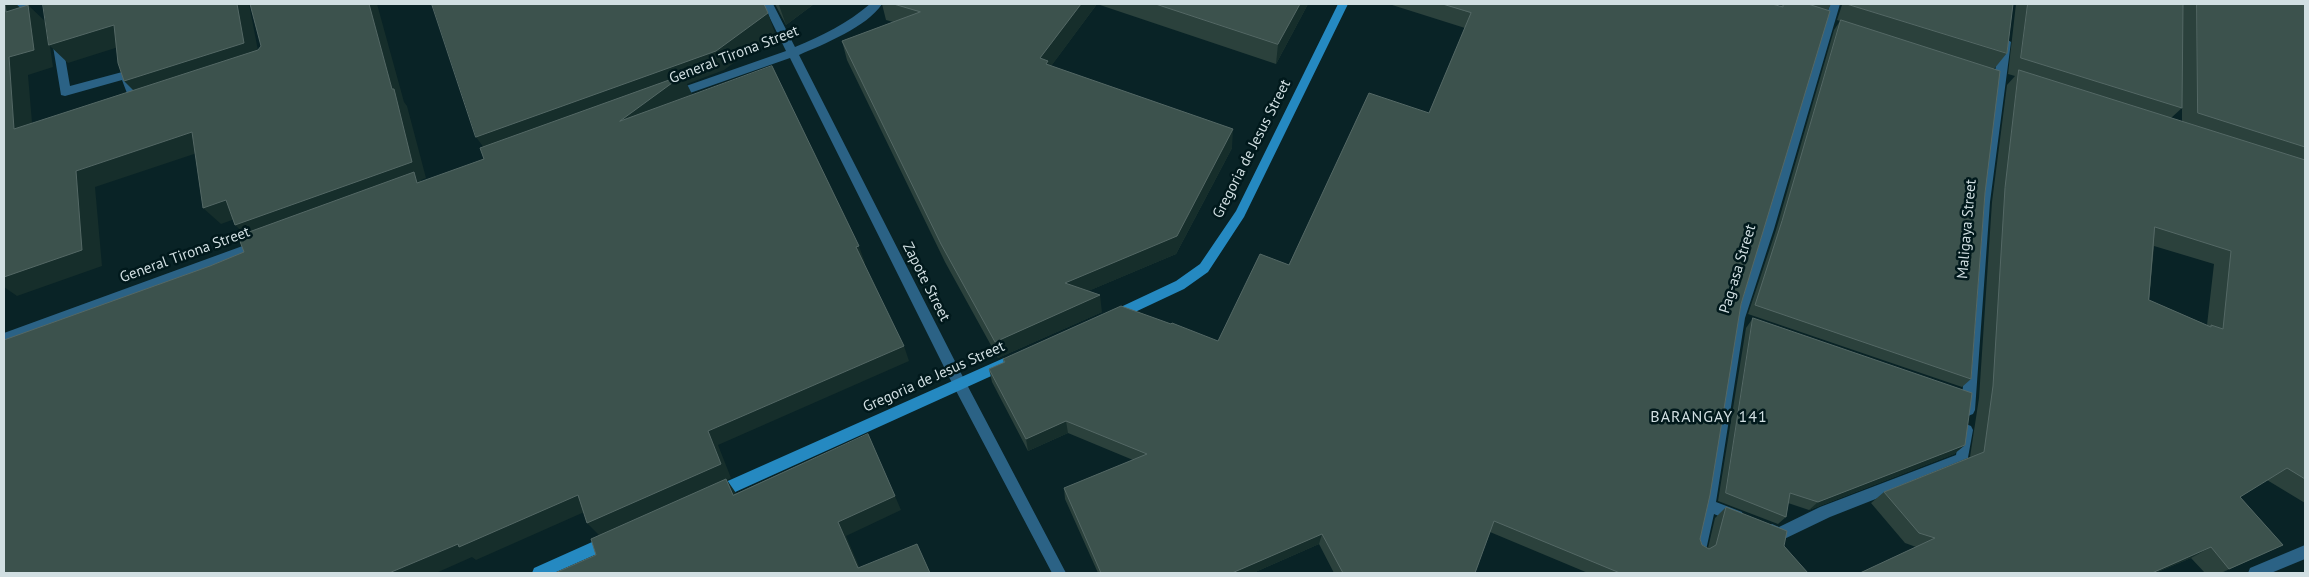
<!DOCTYPE html>
<html>
<head>
<meta charset="utf-8">
<style>
  body { margin:0 }
  #map { position:relative; width:2309px; height:577px; overflow:hidden; background:#092326; font-family:"PT Sans",sans-serif }
  canvas { display:block }
  .frame { position:absolute; inset:0; border:5px solid #d1dfe2; pointer-events:none }
</style>
</head>
<body>
<div id="map">
<canvas width="2309" height="577"></canvas>
<div class="frame"></div>
</div>
<script>
const ctx = document.querySelector('canvas').getContext('2d');
ctx.lineJoin = 'round';
function fillPath(path, color) { ctx.fillStyle = color; ctx.fill(path, 'evenodd'); }
function stroke(path, color, width, dash) { ctx.strokeStyle = color; ctx.lineWidth = width; ctx.lineCap = dash ? 'butt' : 'round'; ctx.setLineDash(dash || []); ctx.stroke(path); }
function label(font, color, halo, rows, align = 'center') {
  ctx.font = font + ' "PT Sans",sans-serif'; ctx.lineWidth = 5; ctx.setLineDash([]); ctx.textBaseline = 'middle'; ctx.strokeStyle = halo; ctx.fillStyle = color; for (const [text, x, y, turn = 0] of rows) {
    ctx.save(); ctx.translate(x, y); ctx.rotate((+turn || 0) * Math.PI / 180); ctx.textAlign = isNaN(turn) ? turn : align; if (halo) ctx.strokeText(text, 0, 0); ctx.fillText(text, 0, 0); ctx.restore();
  }
}
const lane = new Path2D(`
  M46,4H56L70,86L126,71L130,72L143,106L141,109H133L122,80L65,96L61,95Z`);
const street = new Path2D(`
  M11,4H28L27,7L4,14V6Z
  M763,4H773L795,47C822,36 848,23 870,4H882C867,27 824,44 799,55L964,379L1066,573H1052L954,387L790,58L673,99L667,95L669,92L786,51Z
  M1830,4H1840L1774,229L1745,318L1716,502L1742,512L1744,517L1742,522L1737,524L1714,514L1706,550L1704,555L1699,557L1694,555L1692,550L1702,506L1733,318L1762,229Z
  M2005,38L2011,42L1990,202L1975,410L1973,414L1968,416L1963,414L1961,410L1978,202L1999,42Z
  M259,240L263,241L265,245L263,249L4,343V333Z
  M1966,424L1971,426L1973,430L1967,463L1830,517L1780,541L1767,536L1765,531L1767,526L1772,524L1779,527L1820,507L1956,455L1961,426Z
  M2305,545V559L2271,573H2248L2250,568Z`);
const secondary = new Path2D(`
  M1338,4H1348L1244,217L1208,272L1184,289L1118,320L1114,321L1110,320L1108,316L1110,312L1176,281L1200,264L1236,211Z
  M1004,358L1009,360L1010,364L1009,368L722,498L717,499L712,498L710,493L712,488Z
  M610,534L615,536L617,541L615,546L554,573H532L534,568Z`);
const wall = new Path2D(`
  M775,4H814L786,25Z
  M882,4H1308L1276,64L1097,4L1051,66L1232,148L1176,254L1088,291L1102,312L998,358L945,262L847,60L842,41L893,22L886,20Z
  M1389,4H1772L1780,6L1781,4H1831L1828,10L1741,304L1700,539L1702,545L1708,548L1715,518L1726,507L1784,546L1808,573H1588L1490,532L1475,573H1334L1319,544L1253,573H1098L1065,499L1064,488L1133,460L1068,433L1028,451L992,382L989,369L1004,363L1003,359L1218,341L1289,265L1429,113L1465,28Z
  M1841,4H2013L2007,53L1994,69L1985,193L1971,379L1962,387L1748,314L1776,230L1834,30L1840,21L1837,20L1842,5Z
  M2016,4H2305V503L2267,480L2240,497L2283,545L2221,573H2205L2191,558L2155,573H1860L1916,547L1905,543L1871,503L1884,492L1970,457L1979,398L1992,202L2007,85L2015,76L2008,74ZM2182,96V121L2171,118L2182,108ZM2154,246L2214,264L2207,325L2149,300Z
  M1753,318L1965,445L1954,454L1809,510L1788,503L1786,517L1778,524L1718,501L1746,328Z`);
const shadedWall = new Path2D(`
  M4,4H16L23,10L6,12Z
  M237,4H249L260,61L142,99L124,81Z
  M369,4H377L404,102L407,106L426,178L421,180L429,190L252,241L235,225L392,89Z
  M781,4H814L786,25L779,5Z
  M1081,4H1097L1049,69L1040,58Z
  M1300,4H1308L1276,64L1278,44Z
  M28,5L47,23L114,25L131,43L68,63L50,46L53,67L28,75L34,146L14,129L9,57Z
  M768,13L775,33L724,70L687,84L692,94L630,140L489,155L476,137Z
  M1233,129L1232,148L1176,254L1067,300L1065,283Z
  M192,132L209,149L95,187L102,266L17,296L4,287V271L76,171Z
  M226,200L243,216L221,224L203,208Z
  M859,246L865,263L862,264L856,247Z
  M1100,295L1102,312L998,358L995,342Z
  M904,346L909,361L718,445L731,478L727,480L736,493L743,509L600,536L587,523L708,431Z
  M1066,421L1068,433L1028,451L1026,439Z
  M1965,445L1954,454L1809,510L1818,502Z
  M578,495L591,509L476,560L472,557L436,573H389L458,544Z
  M895,496L901,510L846,536L862,573L858,568L838,522Z
  M1322,534L1319,544L1253,573H1232Z
  M2283,545L2262,555L2220,573Z
  M2211,547L2191,558L2155,573H2152Z`);
const building = new Path2D(`
  M4,4H5L6,12L28,5L34,50L9,57L14,129L258,50L261,46L250,4H369L392,89H394L412,162L235,225L226,200L203,208L192,132L76,171L82,250L4,277Z
  M43,4H237L244,43L124,81L118,63L114,25L49,45Z
  M432,4H764L768,13L716,51L476,137Z
  M894,4H1081L1040,58L1048,61L1046,64L1233,129L1177,236L1065,283L1100,295L995,342L941,244L842,41L920,12Z
  M1156,4H1300L1278,44Z
  M1443,4H1772L1783,7V4H1808L1830,11L1741,304L1710,495L1700,539L1702,545L1709,549L1716,545L1726,507L1787,531L1784,546L1808,573H1620L1494,521L1475,573H1343L1322,534L1232,573H1101L1064,488L1147,454L1066,421L1026,439L989,369L1005,362L1003,359L1121,306L1171,324L1172,323L1218,341L1260,254L1289,265L1369,93L1429,113L1471,13Z
  M1847,4H2013L2007,53Z
  M2028,4H2183L2182,108L2021,58Z
  M2197,4H2305V147L2198,113Z
  M1841,20L2000,71L1985,193L1971,379L1755,305L1782,221Z
  M772,66L859,246L856,247L904,346L708,431L721,464L587,523L578,495L459,547L458,544L389,573H4V340L210,266L244,252L238,236L414,172L417,183L484,159L480,148L683,75L620,121Z
  M2019,70L2305,160V479L2287,468L2240,497L2283,545L2229,569L2211,547L2152,573H1860L1935,538L1919,533L1884,492L1984,452L1993,386L2005,188ZM2155,227L2231,251L2223,329L2211,325V327L2149,300Z
  M1753,318L1972,393L1965,445L1818,502L1790,493L1786,517L1726,493Z
  M868,434L895,496L838,522L858,568L917,544L930,573H555L596,555L591,539L726,479L733,495Z`);
const streetNames = [
  ["General Tirona Street",734,55,-21],
  ["Gregoria de Jesus Street",1252,149,-63],
  ["Maligaya Street",1967,229,-85],
  ["General Tirona Street",185,255,-20],
  ["Pag-asa Street",1738,269,-73],
  ["Zapote Street",926,282,63],
  ["Gregoria de Jesus Street",934,377,-24]
];
const neighbourhoodNames = [
  ["BARANGAY 141",1709,417]
];
fillPath(lane, '#2b6285');
fillPath(street, '#2b6285');
fillPath(secondary, '#2589c1');
fillPath(wall, '#2b413c');
fillPath(shadedWall, '#162e2b');
fillPath(building, '#3c524d');
stroke(building, '#546865', 1);
label('15px', '#d1dfe2', '#01191c', streetNames);
ctx.letterSpacing = '1px';
label('16px', '#d1dfe2', '#01191c', neighbourhoodNames);
ctx.letterSpacing = '0px';
</script>
</body>
</html>
